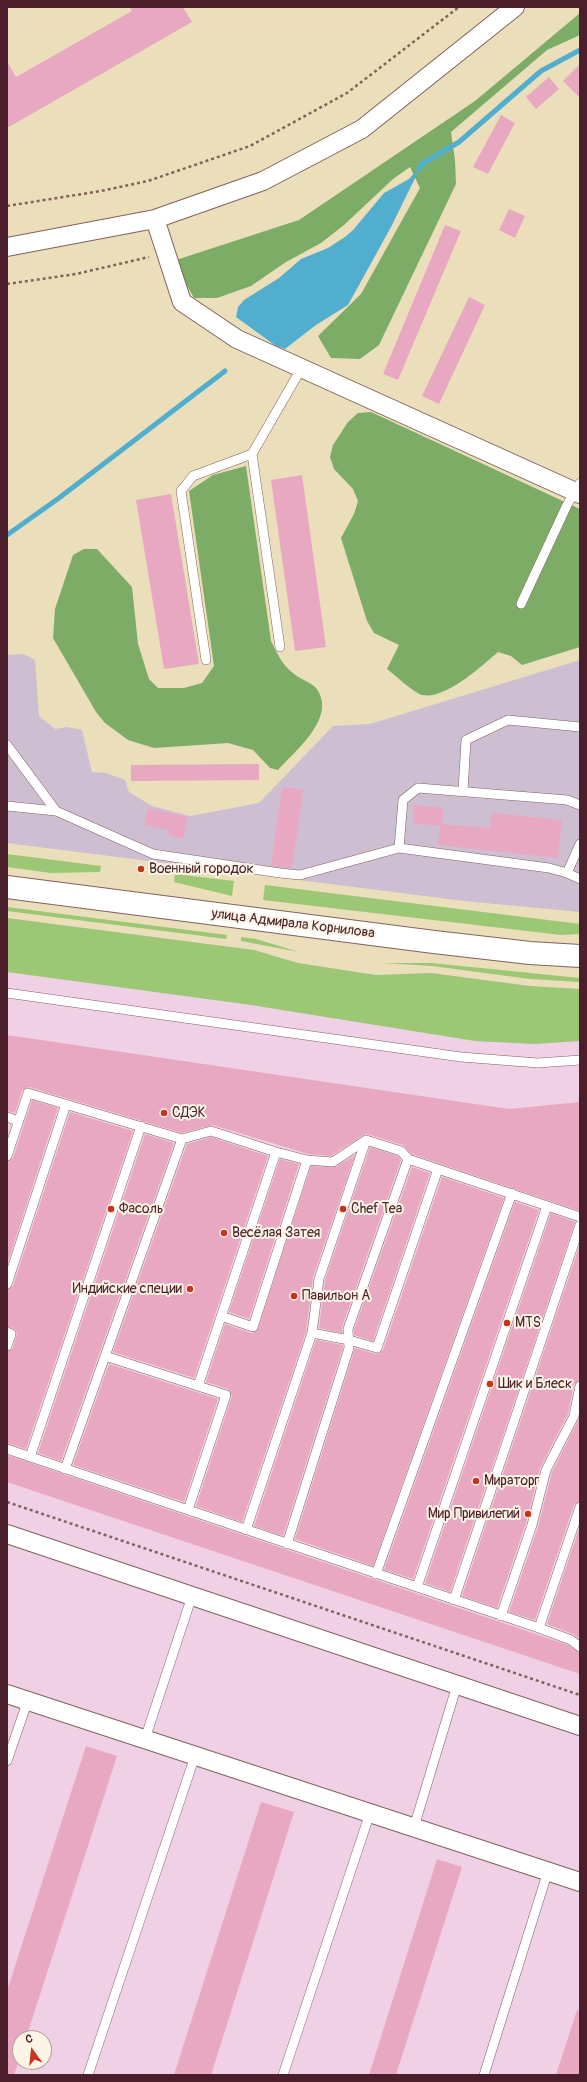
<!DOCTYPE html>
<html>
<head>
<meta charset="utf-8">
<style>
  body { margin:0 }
  #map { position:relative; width:587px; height:2082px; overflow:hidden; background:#eadfba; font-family:Pangolin,sans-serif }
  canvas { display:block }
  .frame { position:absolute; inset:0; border:8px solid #4a1f2b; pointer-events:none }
  .north { position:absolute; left:12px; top:2030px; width:40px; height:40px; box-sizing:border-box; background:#fcf5e5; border:1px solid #b59f9b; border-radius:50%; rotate:345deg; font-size:11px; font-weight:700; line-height:16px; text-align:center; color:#4a1f2b }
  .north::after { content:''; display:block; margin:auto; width:14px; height:18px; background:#c8321e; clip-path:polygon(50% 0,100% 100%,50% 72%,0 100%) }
</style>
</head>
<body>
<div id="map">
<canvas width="587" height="2082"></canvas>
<div class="frame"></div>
<div class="north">С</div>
</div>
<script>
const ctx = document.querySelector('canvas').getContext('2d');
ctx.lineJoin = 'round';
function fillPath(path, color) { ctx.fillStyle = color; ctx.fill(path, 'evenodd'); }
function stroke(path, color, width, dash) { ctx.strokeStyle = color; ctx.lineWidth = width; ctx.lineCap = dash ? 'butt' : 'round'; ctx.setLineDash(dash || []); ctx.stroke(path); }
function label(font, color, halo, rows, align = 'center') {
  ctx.font = font + ' Pangolin,sans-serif'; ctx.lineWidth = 4; ctx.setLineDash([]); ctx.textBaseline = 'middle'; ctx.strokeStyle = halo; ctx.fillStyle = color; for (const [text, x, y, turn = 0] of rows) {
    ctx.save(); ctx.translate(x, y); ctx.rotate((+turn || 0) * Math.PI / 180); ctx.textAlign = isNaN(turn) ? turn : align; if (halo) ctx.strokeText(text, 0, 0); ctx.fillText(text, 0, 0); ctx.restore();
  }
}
const built = new Path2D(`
  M7,918L254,950L298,963L376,975L431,973L530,986L580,989V2075H7ZM20,2038H44V2062H20Z`);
const industrial = new Path2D(`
  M23,654L35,660L39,716L55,729L67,727L82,730L92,772L106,773L125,780L129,792L152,806L190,816L259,803L333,726L370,724L580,660V912L464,901L7,843V655Z`);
const green = new Path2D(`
  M7,854L101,866L100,872L51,873L7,867Z
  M175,874L234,881L232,896L174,882Z
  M265,885L580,924V934L561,935L263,900Z
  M7,907L227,935L226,939L7,911Z
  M7,918L254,950L298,963L376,975L431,973L530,986L580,989V1041L535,1044L475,1041L251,1005L7,972Z
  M241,937L256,939L299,952L241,941Z
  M382,963H432L580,978V982L530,979L432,966Z`);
const forest = new Path2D(`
  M580,13V35L547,50L451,132L455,160L456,184L379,345L360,359L331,358L318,336L361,294L420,188L410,167L393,179L344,225L321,243L286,262L251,286L217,298H194L173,261L299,220L475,101Z
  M371,412L580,509V647L522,665L511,656L498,652C482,666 445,700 422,695C414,693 395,675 387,669L399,645L374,633L367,621L341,538L354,514L358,501L353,489L334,469L330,457L333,445L348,422L358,413Z
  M246,466L271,641C277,653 282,665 293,673C299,679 311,682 316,688C338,717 295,751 278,770L270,768L253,750L228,743L154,748L128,740L105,723L96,712L53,638L55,609L73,555L84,549H97L132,587L138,644L149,679L158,688H184L202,683L214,666L189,491L213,475Z`);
const water = new Path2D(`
  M422,164L391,227L348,305L316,325L285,349L276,346L236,317L238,307L244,300L279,278L301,259L328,248L345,237L353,230L384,193L409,179Z`);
const stream = new Path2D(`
  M419,169L422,164L459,142L541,71L580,50
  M7,535L59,498L225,371`);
const building = new Path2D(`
  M129,7H183L192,22L7,128V61L16,77L132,11Z
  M580,64V98L563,81Z
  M549,77L559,89L536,109L526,97Z
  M501,115L515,123L488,174L473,167Z
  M509,209L525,216L515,238L499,230Z
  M445,225L461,231L398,380L383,374Z
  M469,297L485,305L439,404L422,396Z
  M302,475L326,647L295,651L271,480Z
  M171,494L199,664L164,669L136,500Z
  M259,764V780L131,781V765Z
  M282,787L303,790L292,868L271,866Z
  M414,805L444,808L442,824L490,828L492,813L562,820L558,858L438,845L440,826L413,823Z
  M148,808L188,817L183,839L168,835L169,830L144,825Z
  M7,1035L509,1109L580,1102V1211L411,1154L403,1145L367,1134L363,1135L331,1156L308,1154L213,1125L182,1133L29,1087L22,1091L15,1113L7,1111Z
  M32,1100L58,1108L7,1265V1162L13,1158Z
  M70,1112L133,1131L26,1449L7,1443V1352L13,1348L17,1333L14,1329L7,1326V1290L13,1286Z
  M145,1134L174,1143L61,1461L38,1453Z
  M211,1137L268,1156L194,1378L113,1352L187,1144Z
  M370,1147L398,1156L401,1160L342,1327V1333L319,1328L325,1280Z
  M355,1155L313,1277L306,1332L242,1522L196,1506L232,1396L228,1389L206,1382L225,1324L251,1333L257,1331L311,1166L336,1167Z
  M280,1159L299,1164L249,1319L229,1312Z
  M412,1167L430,1173L373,1341L354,1335V1330Z
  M442,1177L504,1198L373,1566L295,1539L355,1348L376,1354L383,1350Z
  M515,1202L539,1210L413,1579L384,1570Z
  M551,1213L575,1222L450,1592L425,1583Z
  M580,1244V1380L574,1384L568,1414L540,1468L526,1523L497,1608L462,1596Z
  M316,1340L343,1345V1347L283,1536L254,1526Z
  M109,1364L218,1399L184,1502L73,1465Z
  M580,1417V1501L574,1505L535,1620L509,1612L538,1527L552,1472Z
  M7,1455L568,1645L580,1653V1674L7,1482Z
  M580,1526V1639L573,1634L547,1624Z
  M86,1746L117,1756L26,2038H20V2057L14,2075H7V1991Z
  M261,1802L294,1812L211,2075H174Z
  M437,1859L462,1867L396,2075H369Z
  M577,2010H580V2075H556Z`);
const path = new Path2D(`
  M7,206L101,191L148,181L250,146L347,93L459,7
  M7,284L76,274L149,257
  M7,1502L580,1695`);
const service = new Path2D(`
  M521,604L567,505L580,483
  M280,647L252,454L301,369
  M206,660L181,491L193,476L252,454
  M7,745L56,811
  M463,791L466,740L508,720L580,727
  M7,806L56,811L153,854L280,873L300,875L399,848L549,868L567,873L580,879
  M399,848L403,800L418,788L567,800L580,805
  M567,873L580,844
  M7,993L461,1057L538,1063L580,1060
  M7,1117L18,1121
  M7,1156L28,1093L182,1139L211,1131L276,1152L307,1160L333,1162L366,1140
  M7,1284L66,1104
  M221,1316L253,1327L307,1160
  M7,1332L11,1334L7,1346
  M312,1333L319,1279L366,1140L401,1151L408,1159L580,1217
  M105,1356L226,1395L188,1510
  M198,1386L276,1152
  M7,1449L539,1628L571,1640L580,1647
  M30,1457L141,1126
  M65,1469L182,1139
  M246,1530L312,1333L349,1340L377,1348L438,1169
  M287,1544L349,1348L348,1329L408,1159
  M376,1574L512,1193
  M417,1587L547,1206
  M454,1600L580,1225
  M501,1616L532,1525L546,1470L574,1416L580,1386
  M539,1628L580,1507
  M145,1739L192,1596
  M7,1761L28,1700
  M414,1827L457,1685
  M88,2075L195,1756
  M283,2075L370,1813
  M484,2075L548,1871`);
const minor = new Path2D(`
  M155,219L182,302L237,339L580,494
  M7,247L155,219L263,181L362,129L515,7
  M7,1534L580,1726
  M7,1694L580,1882`);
const secondary = new Path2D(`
  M7,887L434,942L530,953L580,956`);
const markers = [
  [141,869,4,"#c8321e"],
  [164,1113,4,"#c8321e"],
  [111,1209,4,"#c8321e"],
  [343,1209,4,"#c8321e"],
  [224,1233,4,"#c8321e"],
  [190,1289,4,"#c8321e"],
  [294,1296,4,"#c8321e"],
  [507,1323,4,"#c8321e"],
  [490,1384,4,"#c8321e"],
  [476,1481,4,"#c8321e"],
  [528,1514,4,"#c8321e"]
];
const poiNames = [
  ["Военный городок",149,869],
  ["СДЭК",172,1113],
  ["Фасоль",119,1209],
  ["Chef Tea",351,1209],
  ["Весёлая Затея",232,1233],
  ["Индийские специи",182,1289,"right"],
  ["Павильон А",302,1296],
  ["MTS",515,1323],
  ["Шик и Блеск",498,1384],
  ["Мираторг",484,1481],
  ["Мир Привилегий",520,1514,"right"]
];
const streetNames = [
  ["улица Адмирала Корнилова",293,924,7]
];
fillPath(built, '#f0d0e5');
fillPath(industrial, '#cebed2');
fillPath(green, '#9cc774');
fillPath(forest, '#7dac66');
fillPath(water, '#51aecf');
stroke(stream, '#51aecf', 5);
fillPath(building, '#e9a8c1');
stroke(service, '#82625d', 10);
stroke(minor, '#82625d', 20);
stroke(secondary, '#82625d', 24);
stroke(path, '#82625d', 2.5, [3, 3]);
stroke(service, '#fff', 9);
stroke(minor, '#fff', 18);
stroke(secondary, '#fff', 22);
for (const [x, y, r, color] of markers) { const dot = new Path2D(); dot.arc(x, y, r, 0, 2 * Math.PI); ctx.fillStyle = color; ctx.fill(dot); stroke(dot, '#fcf5e5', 1.5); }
label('14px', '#4a1f2b', '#fcf5e5', poiNames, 'left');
label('14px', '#4a1f2b', '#fcf5e5', streetNames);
</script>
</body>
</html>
